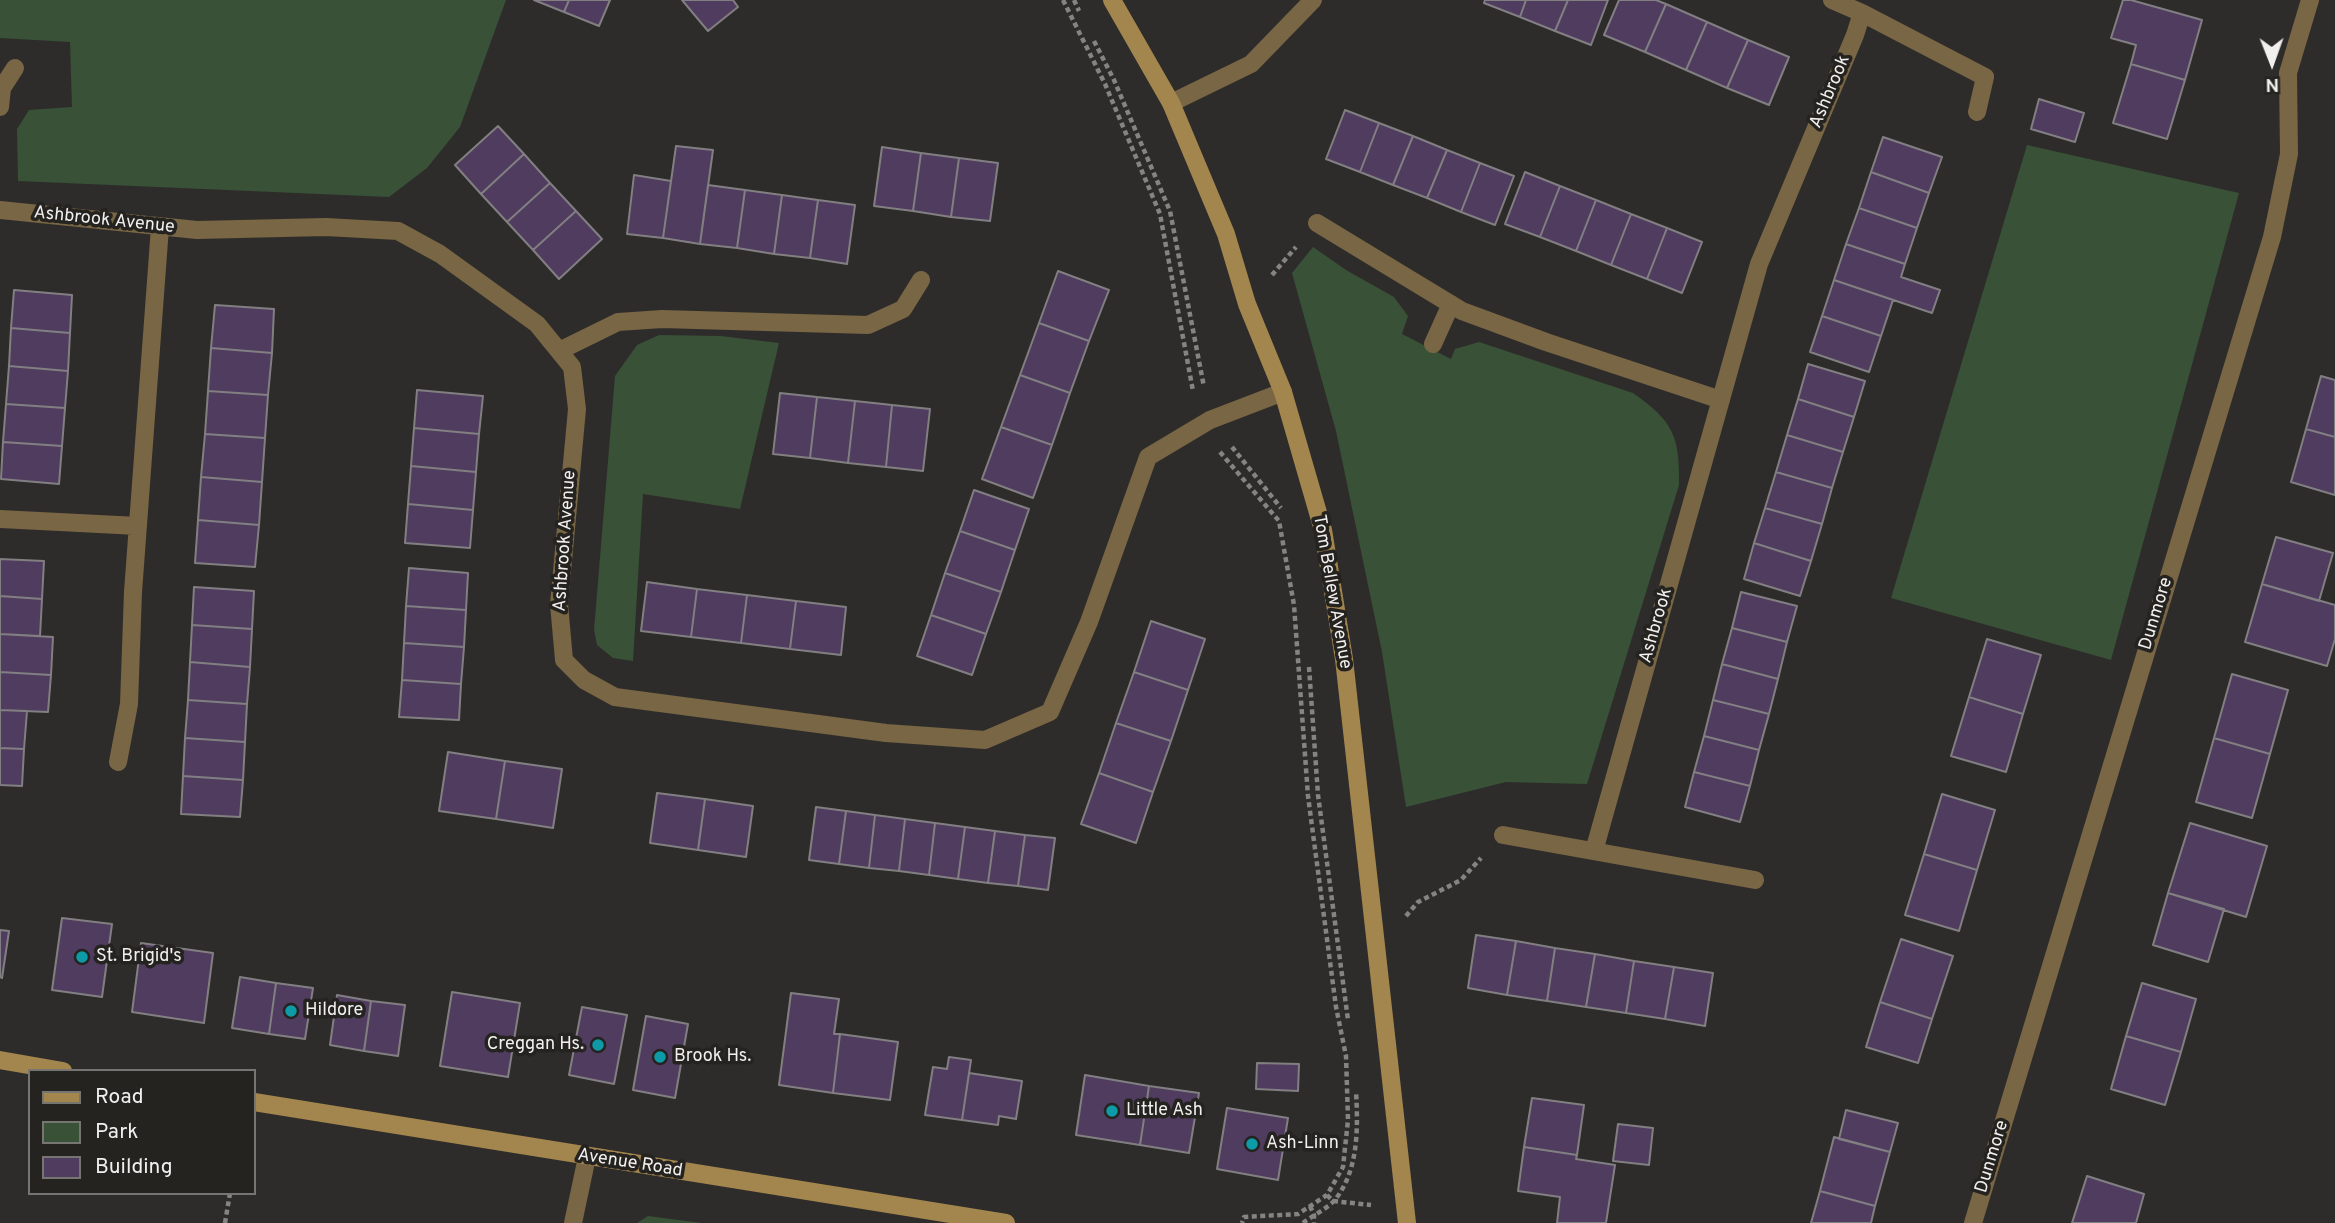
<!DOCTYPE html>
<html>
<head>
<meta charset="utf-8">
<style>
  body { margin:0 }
  #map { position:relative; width:2335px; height:1223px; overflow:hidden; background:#2e2c2a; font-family:Overpass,sans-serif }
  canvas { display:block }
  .legend { position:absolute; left:28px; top:1069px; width:228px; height:126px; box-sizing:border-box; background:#252320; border:2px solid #777572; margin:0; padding:9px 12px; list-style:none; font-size:21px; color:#f2f0ee }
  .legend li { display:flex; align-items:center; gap:14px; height:35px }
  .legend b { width:35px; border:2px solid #777572 }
  .north { position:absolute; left:2237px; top:28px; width:70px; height:70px; -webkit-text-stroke:5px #252320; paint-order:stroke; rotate:179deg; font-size:19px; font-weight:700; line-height:28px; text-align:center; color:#f2f0ee }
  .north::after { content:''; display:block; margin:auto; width:24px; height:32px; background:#f2f0ee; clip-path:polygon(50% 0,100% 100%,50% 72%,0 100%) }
</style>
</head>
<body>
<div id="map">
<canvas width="2335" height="1223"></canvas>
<ul class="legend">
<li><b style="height:9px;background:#a3864e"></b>Road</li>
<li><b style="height:19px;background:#385137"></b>Park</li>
<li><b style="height:19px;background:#503c5e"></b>Building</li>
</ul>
<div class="north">N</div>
</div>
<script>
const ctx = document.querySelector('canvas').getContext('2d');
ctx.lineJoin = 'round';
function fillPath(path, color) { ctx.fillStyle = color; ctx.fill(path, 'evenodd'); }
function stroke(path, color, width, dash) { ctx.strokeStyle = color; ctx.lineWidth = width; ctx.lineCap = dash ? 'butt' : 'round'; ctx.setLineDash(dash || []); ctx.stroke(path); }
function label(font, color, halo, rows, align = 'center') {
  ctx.font = font + ' Overpass,sans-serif'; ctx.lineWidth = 7; ctx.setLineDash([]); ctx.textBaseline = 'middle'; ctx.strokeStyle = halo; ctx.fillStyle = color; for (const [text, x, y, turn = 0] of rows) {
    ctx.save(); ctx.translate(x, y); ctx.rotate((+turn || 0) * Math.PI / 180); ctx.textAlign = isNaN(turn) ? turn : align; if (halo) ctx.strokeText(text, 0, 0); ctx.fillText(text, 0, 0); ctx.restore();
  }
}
const green = new Path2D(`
  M0,0H506L460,127L427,168L389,197L18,181L17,129L29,110L72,107L70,42L0,38Z
  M2027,145L2239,193L2111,660L1891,598Z
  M1313,247L1346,270L1394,297L1408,316L1402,334L1451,359L1455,349L1479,342L1633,393C1673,421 1680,436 1679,485L1587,784L1506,782L1406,807L1382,652L1336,431L1292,273Z
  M659,335L721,336L779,343L740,509L643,494L633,661L613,658L597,645L594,630L615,376L637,345Z
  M648,1216L702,1223H637Z`);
const building = new Path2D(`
  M534,0H569L564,12Z
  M569,0H610L599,26L564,12Z
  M682,0H733L738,7L708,31Z
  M1485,0H1526L1520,17L1484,3Z
  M1526,0H1568L1555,31L1520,17Z
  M1568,0H1608L1591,45L1555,31Z
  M1619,0H1656L1666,4L1645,52L1604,35Z
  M2123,0H2131L2202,20L2185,80L2131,64L2136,45L2111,38Z
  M1666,4L1707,22L1686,70L1645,52Z
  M1707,22L1748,40L1727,88L1686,70Z
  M1748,40L1789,57L1769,105L1727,88Z
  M2131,64L2185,80L2167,139L2113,123Z
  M2039,99L2084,113L2075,142L2031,129Z
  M1345,110L1379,123L1360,172L1326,159Z
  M1379,123L1413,136L1393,185L1360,172Z
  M498,126L524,154L481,194L455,165Z
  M1413,136L1447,150L1427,198L1393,185Z
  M1883,137L1942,157L1929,193L1871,172Z
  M676,146L713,150L700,244L663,238Z
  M882,147L921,153L913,211L874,206Z
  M1447,150L1480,163L1461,212L1427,198Z
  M921,153L959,158L951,217L913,211Z
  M524,154L550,183L507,222L481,194Z
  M959,158L998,163L990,221L951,217Z
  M1480,163L1514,176L1495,225L1461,212Z
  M1525,172L1560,186L1540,237L1505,224Z
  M1871,172L1929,193L1917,228L1859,208Z
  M634,175L671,181L663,238L627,234Z
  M550,183L576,211L533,250L507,222Z
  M708,185L745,190L737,248L700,244Z
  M1560,186L1596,200L1576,251L1540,237Z
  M745,190L782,195L774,254L737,248Z
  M782,195L818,200L810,258L774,254Z
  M818,200L855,205L847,264L810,258Z
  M1596,200L1631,214L1611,265L1576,251Z
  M1859,208L1917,228L1905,264L1846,244Z
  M576,211L602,239L559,279L533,250Z
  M1631,214L1667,228L1647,279L1611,265Z
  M1667,228L1702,242L1682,293L1647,279Z
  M1846,244L1905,264L1901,277L1940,290L1932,313L1834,280Z
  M1058,271L1109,290L1089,341L1039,323Z
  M1834,280L1893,300L1881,336L1822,316Z
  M14,290L72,295L70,333L11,328Z
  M215,305L274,309L272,353L211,348Z
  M1822,316L1881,336L1869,372L1810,352Z
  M1039,323L1089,341L1070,393L1020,375Z
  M11,328L70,333L68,371L9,366Z
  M211,348L272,353L268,395L208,391Z
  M1808,364L1865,381L1854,417L1798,399Z
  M9,366L68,371L65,408L6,404Z
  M1020,375L1070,393L1052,445L1001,427Z
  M2321,376L2335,380V437L2306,429Z
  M417,390L483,396L479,434L414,428Z
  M208,391L268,395L265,438L205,434Z
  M780,393L817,397L810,458L773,454Z
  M817,397L855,401L848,463L810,458Z
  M1798,399L1854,417L1843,452L1787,435Z
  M855,401L892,405L886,467L848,463Z
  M6,404L65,408L62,446L3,442Z
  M892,405L930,409L923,471L886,467Z
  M1001,427L1052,445L1033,498L982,479Z
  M414,428L479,434L476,472L411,466Z
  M2306,429L2335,437V495L2291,482Z
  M205,434L265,438L262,482L201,477Z
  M1787,435L1843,452L1832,488L1776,472Z
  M3,442L62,446L59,484L1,479Z
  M411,466L476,472L473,510L408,504Z
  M1776,472L1832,488L1822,524L1765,508Z
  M201,477L262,482L259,525L198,520Z
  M974,490L1029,509L1015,550L960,531Z
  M408,504L473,510L470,548L405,543Z
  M1765,508L1822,524L1811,561L1754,543Z
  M198,520L259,525L255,567L195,563Z
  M960,531L1015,550L1001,592L945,573Z
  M2276,537L2333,553L2319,601L2262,584Z
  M1754,543L1811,561L1800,596L1744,579Z
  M0,559L44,561L42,599L0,596Z
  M409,568L468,573L466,610L406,606Z
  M945,573L1001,592L986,634L931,615Z
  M647,582L697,589L691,637L641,631Z
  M2262,584L2335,605V639L2327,666L2245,642Z
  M194,587L254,591L252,629L192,625Z
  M697,589L747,595L741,643L691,637Z
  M1741,592L1797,606L1787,642L1732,628Z
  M747,595L796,601L790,649L741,643Z
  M0,596L42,599L40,636L0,634Z
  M796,601L846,607L841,655L790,649Z
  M406,606L466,610L464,647L404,643Z
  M931,615L986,634L972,675L917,656Z
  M1151,621L1205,639L1188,690L1134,672Z
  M192,625L252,629L250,667L190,662Z
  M1732,628L1787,642L1778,679L1722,664Z
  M0,634L53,637L51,675L0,672Z
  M1987,639L2041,655L2023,714L1969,697Z
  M404,643L464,647L461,684L402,680Z
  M190,662L250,667L247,704L188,700Z
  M1722,664L1778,679L1769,714L1713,700Z
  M0,672L51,675L48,712L0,710Z
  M1134,672L1188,690L1171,741L1116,723Z
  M2232,674L2288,690L2270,754L2214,738Z
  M402,680L461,684L459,720L399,717Z
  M1969,697L2023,714L2006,772L1951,756Z
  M188,700L247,704L245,742L185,738Z
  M1713,700L1769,714L1759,750L1704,736Z
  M0,710L27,711L24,749L0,748Z
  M1116,723L1171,741L1153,792L1099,773Z
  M1704,736L1759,750L1750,786L1694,772Z
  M185,738L245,742L243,780L183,776Z
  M2214,738L2270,754L2252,818L2196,802Z
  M0,748L24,749L22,786L0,785Z
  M448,752L505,761L496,819L439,811Z
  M505,761L562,769L553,828L496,819Z
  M1694,772L1750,786L1740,822L1685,807Z
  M1099,773L1153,792L1136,843L1081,824Z
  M183,776L243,780L240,817L181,814Z
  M657,793L705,799L698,850L650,843Z
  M1942,794L1995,810L1977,870L1924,854Z
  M705,799L753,806L746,857L698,850Z
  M816,807L846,811L839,864L809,860Z
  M846,811L875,815L869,868L839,864Z
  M875,815L905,819L899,871L869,868Z
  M905,819L935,823L929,875L899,871Z
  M935,823L965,827L958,879L929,875Z
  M2190,823L2267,846L2246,917L2168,893Z
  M965,827L995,831L988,883L958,879Z
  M995,831L1025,835L1018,886L988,883Z
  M1025,835L1055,838L1048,890L1018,886Z
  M1924,854L1977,870L1959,931L1905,915Z
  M2168,893L2224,909L2208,962L2153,945Z
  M62,918L112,924L102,997L52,990Z
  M0,930L9,931L2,978L0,977Z
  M1476,935L1516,941L1507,995L1468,988Z
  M1901,939L1953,956L1932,1019L1880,1002Z
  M1516,941L1555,948L1547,1001L1507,995Z
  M141,943L213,953L204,1023L132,1012Z
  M1555,948L1595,954L1586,1007L1547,1001Z
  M1595,954L1634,961L1626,1013L1586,1007Z
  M1634,961L1674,967L1665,1019L1626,1013Z
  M1674,967L1713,973L1705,1026L1665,1019Z
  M240,977L276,983L269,1034L232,1028Z
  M276,983L313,988L305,1039L269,1034Z
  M2142,983L2196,999L2181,1052L2126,1036Z
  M452,992L520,1003L508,1077L440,1066Z
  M791,993L839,999L834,1034H840L833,1093L779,1085Z
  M337,995L371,1001L364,1051L330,1045Z
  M371,1001L405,1005L398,1056L364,1051Z
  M1880,1002L1932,1019L1918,1063L1866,1047Z
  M582,1007L627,1015L614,1084L569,1075Z
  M646,1016L688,1024L675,1098L633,1090Z
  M840,1034L898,1042L890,1100L833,1093Z
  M2126,1036L2181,1052L2165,1105L2111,1089Z
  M949,1057L971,1060L962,1120L925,1115L933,1067L947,1069Z
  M1257,1063L1299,1064L1298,1091L1256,1089Z
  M969,1073L1022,1081L1016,1119L999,1116L998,1125L962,1120Z
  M1085,1075L1149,1086L1140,1145L1076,1135Z
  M1149,1086L1199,1093L1189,1153L1140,1145Z
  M1532,1098L1584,1105L1577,1155L1524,1147Z
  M1227,1108L1288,1118L1278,1180L1217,1169Z
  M1846,1110L1898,1123L1890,1152L1839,1139Z
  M1618,1124L1653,1128L1649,1165L1613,1161Z
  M1834,1137L1890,1152L1875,1206L1820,1191Z
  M1524,1147L1577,1155L1576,1159L1615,1165L1606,1223H1557L1560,1197L1518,1191Z
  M2087,1176L2144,1194L2136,1223H2072Z
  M1820,1191L1875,1206L1871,1223H1811Z`);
const path = new Path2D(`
  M1063,0L1105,84L1160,214L1193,391
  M1074,0L1079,11
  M1094,41L1114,80L1170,211L1204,387
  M1272,275L1296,247
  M1232,447L1281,508
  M1220,452L1279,521L1294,605L1308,796L1336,1007L1346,1056L1348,1120L1343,1167L1327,1195L1298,1214L1244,1217L1242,1223
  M1309,667L1318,795L1348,1020
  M1406,916L1418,902L1461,880L1481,858
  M1327,1195L1333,1201L1371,1205
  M1310,1206L1314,1215V1223
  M225,1223L230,1193
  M1303,1223C1312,1216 1326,1209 1334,1201C1359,1171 1358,1128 1356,1091`);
const street = new Path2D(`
  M1862,13L1985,77L1977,112
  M1171,103L1251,64L1313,0
  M0,107L2,88L15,68
  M0,210L197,230L326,227L398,231L440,254L537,324L572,367L577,409L559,604L564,660L584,680L615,697L886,733L985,740L1050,712L1089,622L1148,457L1210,420L1283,392
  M1317,223L1462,311L1546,342L1721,400
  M1433,344L1451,304
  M559,351L618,322L662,319L868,325L903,309L921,280
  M0,519L138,526
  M118,762L129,704L133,592L160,227
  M1503,835L1755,880
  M1594,851L1759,264L1855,35L1862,13L1832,0
  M573,1223L587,1157
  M1973,1223L2272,237L2289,154L2288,73L2310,0`);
const secondary = new Path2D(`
  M1112,0L1171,103L1226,234L1247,304L1283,392L1323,530L1344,659L1407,1223
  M0,1060L63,1071
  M254,1102L1006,1223`);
const markers = [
  [82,957,7,"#0f9aa8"],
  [291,1011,7,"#0f9aa8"],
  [598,1045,7,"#0f9aa8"],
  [660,1057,7,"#0f9aa8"],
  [1112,1111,7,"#0f9aa8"],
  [1252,1144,7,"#0f9aa8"]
];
const streetNames = [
  ["Ashbrook",1831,92,-67],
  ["Ashbrook Avenue",104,221,6],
  ["Ashbrook Avenue",566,541,-86],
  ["Tom Bellew Avenue",1331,592,80],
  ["Dunmore",2157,614,-73],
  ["Ashbrook",1657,626,-74],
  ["Dunmore",1993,1157,-73],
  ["Avenue Road",630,1164,9]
];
const poiNames = [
  ["St. Brigid's",96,957],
  ["Hildore",305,1011],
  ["Creggan Hs.",584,1045,"right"],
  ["Brook Hs.",674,1057],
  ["Little Ash",1126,1111],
  ["Ash-Linn",1266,1144]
];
fillPath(green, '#385137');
fillPath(building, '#503c5e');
stroke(building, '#817f82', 2);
stroke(path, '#868482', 4.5, [5, 3.5]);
stroke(street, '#786644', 18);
stroke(secondary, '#a3864e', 18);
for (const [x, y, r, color] of markers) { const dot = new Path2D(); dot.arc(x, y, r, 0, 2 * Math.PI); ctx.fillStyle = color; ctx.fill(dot); stroke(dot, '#252320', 2.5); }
label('18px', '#f2f0ee', '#252320', streetNames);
label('18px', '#f2f0ee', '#252320', poiNames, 'left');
</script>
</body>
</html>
